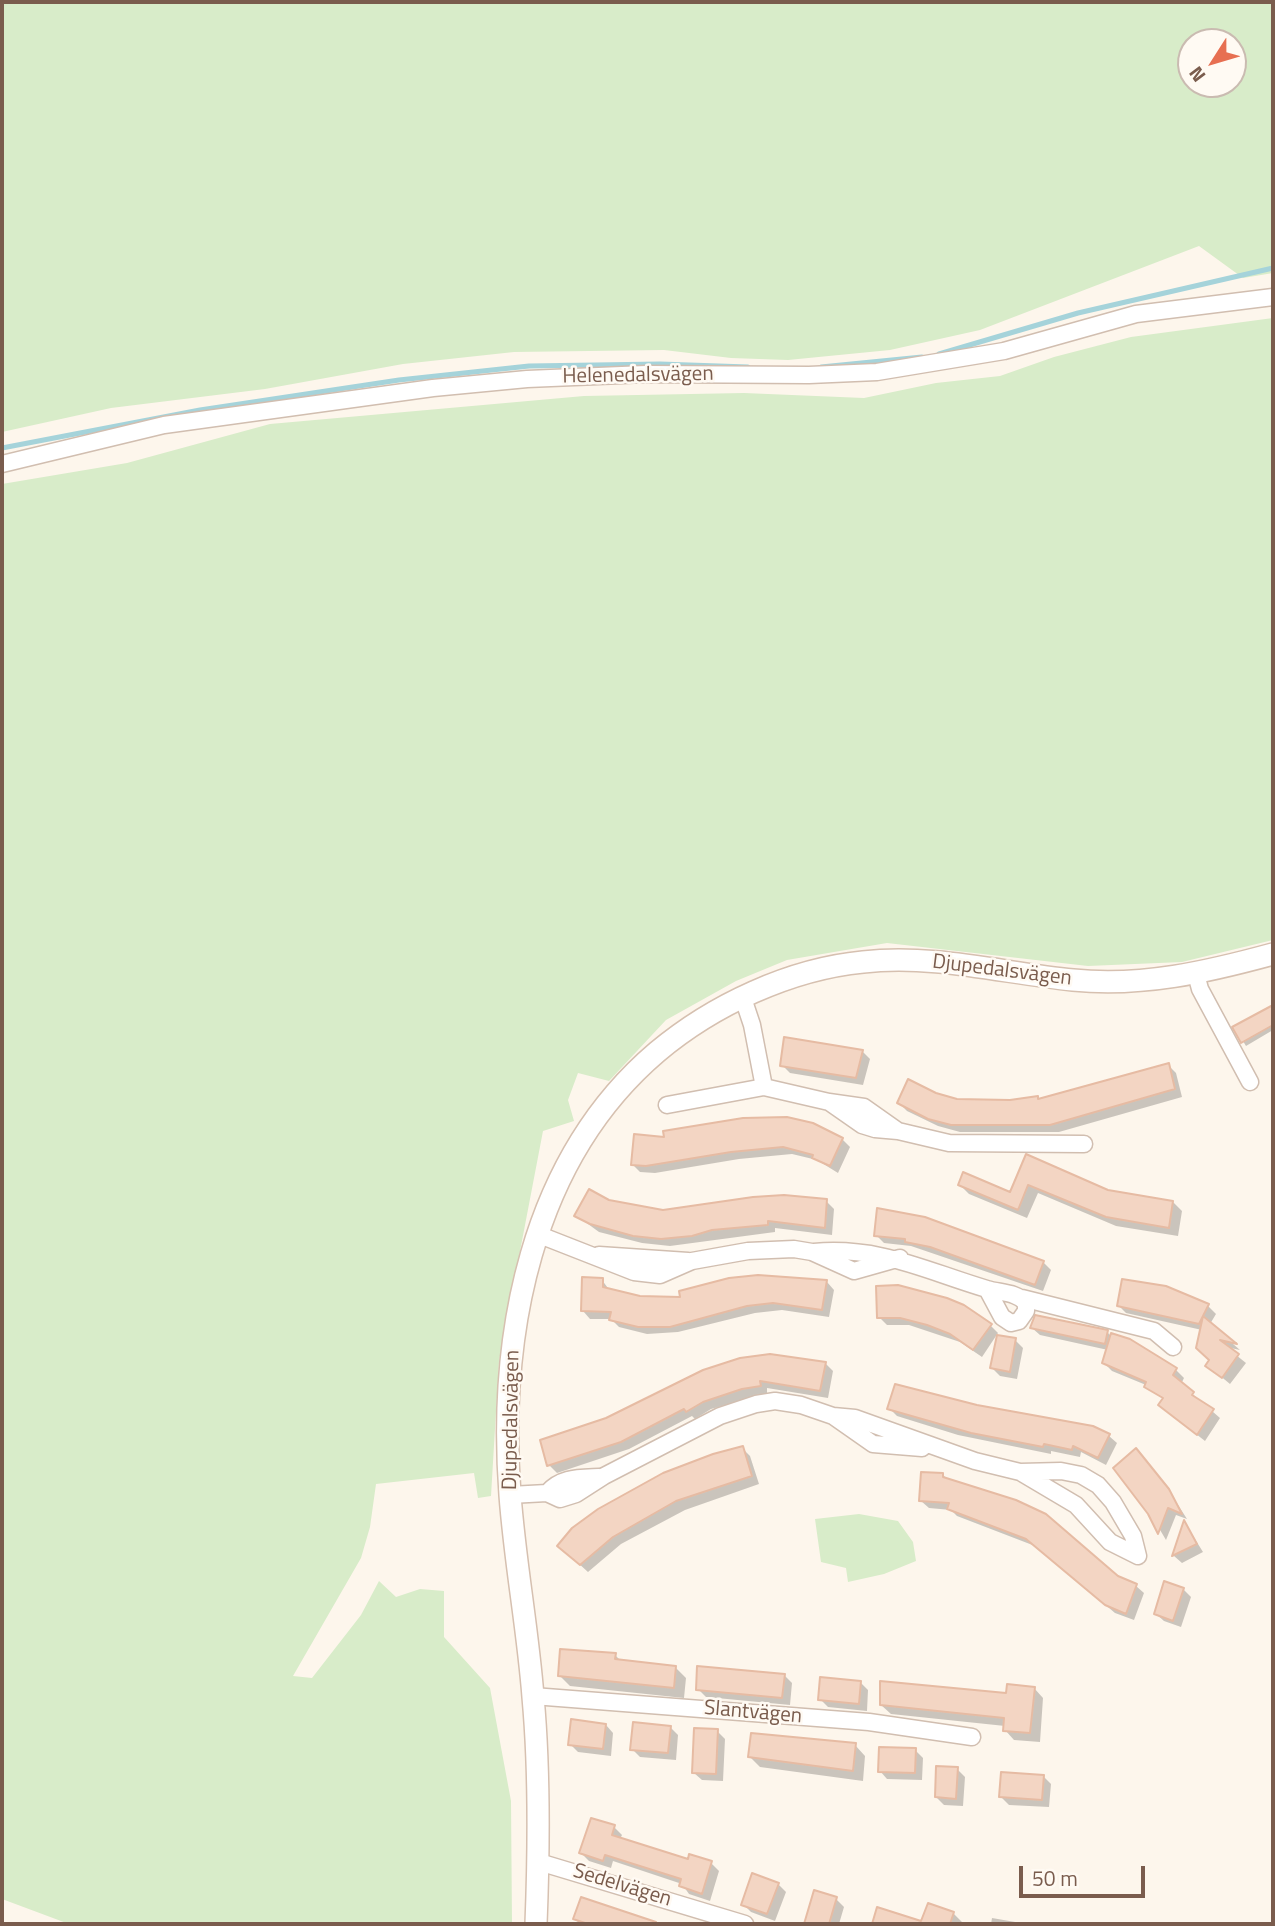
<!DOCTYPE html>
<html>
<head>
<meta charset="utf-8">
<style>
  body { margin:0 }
  #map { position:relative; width:1275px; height:1926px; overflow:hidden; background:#fdf6ec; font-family:"Titillium Web",sans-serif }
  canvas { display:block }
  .frame { position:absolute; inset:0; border:4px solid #7a5c4d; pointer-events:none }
  .north { position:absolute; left:1177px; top:28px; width:70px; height:70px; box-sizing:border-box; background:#fffaf3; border:2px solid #cabbb1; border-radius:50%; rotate:233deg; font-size:19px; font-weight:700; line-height:28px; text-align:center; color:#7a5c4d }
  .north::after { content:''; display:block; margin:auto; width:24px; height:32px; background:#e76f51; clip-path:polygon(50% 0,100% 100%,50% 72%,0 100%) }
  .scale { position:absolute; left:1019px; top:1866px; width:126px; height:32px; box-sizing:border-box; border:4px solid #7a5c4d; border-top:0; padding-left:9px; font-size:21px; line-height:24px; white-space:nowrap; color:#7a5c4d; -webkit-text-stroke:5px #fffaf3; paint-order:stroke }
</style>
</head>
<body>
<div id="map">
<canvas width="1275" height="1926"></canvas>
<div class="frame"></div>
<div class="north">N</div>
<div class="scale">50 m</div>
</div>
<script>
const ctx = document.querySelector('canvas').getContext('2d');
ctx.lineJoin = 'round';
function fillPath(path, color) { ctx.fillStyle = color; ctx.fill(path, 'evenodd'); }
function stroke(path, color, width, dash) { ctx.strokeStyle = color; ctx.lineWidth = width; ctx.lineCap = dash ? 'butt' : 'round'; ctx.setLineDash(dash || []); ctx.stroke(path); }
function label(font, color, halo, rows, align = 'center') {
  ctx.font = font + ' "Titillium Web",sans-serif'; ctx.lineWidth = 5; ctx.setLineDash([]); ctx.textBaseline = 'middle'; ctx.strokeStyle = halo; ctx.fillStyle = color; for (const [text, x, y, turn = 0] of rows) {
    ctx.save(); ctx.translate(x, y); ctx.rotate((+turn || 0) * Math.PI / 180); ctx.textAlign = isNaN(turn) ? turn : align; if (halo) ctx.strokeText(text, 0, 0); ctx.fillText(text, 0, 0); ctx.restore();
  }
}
const green = new Path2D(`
  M2,2H1273V273L1243,278L1199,246L980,330L890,350L788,360L731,358L664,350L514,352L403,364L265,389L111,408L2,432ZM1191,42H1233V84H1191Z
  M1273,318V940L1182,962L1088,966L887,943L787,960L736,981L666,1020L609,1081L578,1073L568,1100L574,1121L543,1131L499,1361L491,1496L478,1498L474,1473L376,1484L370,1527L361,1558L293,1676L312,1678L361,1615L379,1581L396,1597L420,1589L444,1591V1637L490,1688L511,1801L512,1924H69L2,1899V484L127,463L270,424L584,396L744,393L864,398L936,383L1000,376L1054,357L1131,337Z
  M859,1514L898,1521L913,1542L916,1561L884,1574L848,1582L846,1568L821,1562L815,1519Z`);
const shadow = new Path2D(`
  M1273,1007V1030L1246,1046L1235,1028Z
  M862,1051L870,1059L863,1085L790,1073L782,1065Z
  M1168,1065L1176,1073L1182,1097L1059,1132H960L938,1126L907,1111L899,1103L935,1095L957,1101H1010L1037,1098L1040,1101Z
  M666,1139H842L850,1147L838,1173L817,1160L792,1154L739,1159L655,1173L640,1172L632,1164Z
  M1027,1156L1107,1191L1173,1202L1182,1211L1178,1236L1116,1226L1038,1193L1027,1218L969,1194L960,1185L1011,1194Z
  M826,1201L834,1209L832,1235L775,1228V1232L670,1246L642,1243L599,1232L577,1216L609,1202L663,1211Z
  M924,1219L1043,1262L1051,1270L1043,1291L911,1246L884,1243L876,1235Z
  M602,1280L610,1291L640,1298H682L827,1282L834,1290L829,1317L782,1310L755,1313L678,1332L647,1334L619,1327L611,1319H590L583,1311Z
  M878,1287L990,1325L998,1333L982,1357L960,1342L909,1325H887L879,1317Z
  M1165,1288L1208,1306L1216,1314L1210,1324L1240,1350L1226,1347L1246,1363L1230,1384L1207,1365L1211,1360L1202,1330L1126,1313L1118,1305Z
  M1032,1328L1107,1332L1112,1337L1130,1341L1176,1370L1184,1378L1181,1384L1220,1418L1205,1441L1168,1412L1164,1400L1146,1385L1112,1371L1104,1363L1108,1350L1040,1335Z
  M1015,1340L1023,1348L1017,1379L1000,1376L992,1368Z
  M825,1363L833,1371L828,1398L767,1388V1394L711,1409L695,1419L692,1416L629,1449L557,1473L549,1465L607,1420Z
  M977,1407L1109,1436L1117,1443L1106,1465L1081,1452L1080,1457L1051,1451V1454L958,1435L897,1416L889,1408Z
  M742,1448L750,1456L759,1484L685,1510L621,1544L588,1572L567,1553Z
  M1144,1458L1166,1486L1187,1519L1176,1515L1166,1540L1150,1513Z
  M942,1475L1117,1578L1136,1586L1144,1593L1134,1620L1115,1613L1035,1546L957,1516L951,1510L929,1508L921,1501Z
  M1185,1523L1203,1552L1182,1563L1174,1556Z
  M1183,1589L1191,1597L1181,1627L1164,1621L1156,1614Z
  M615,1655L622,1662L675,1667L686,1678L684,1698L570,1686L559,1675Z
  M784,1675L792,1683L790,1705L706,1697L698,1689Z
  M861,1683L868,1690L867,1711L828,1707L820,1699Z
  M1034,1688L1043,1698L1040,1742L1014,1740L1005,1730V1726L891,1714L881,1705L1008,1695Z
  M606,1725L613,1733L611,1756L578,1752L570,1744Z
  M670,1727L678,1735L676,1760L640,1757L632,1749Z
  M717,1731L725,1739L723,1781L702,1780L694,1773Z
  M855,1745L865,1756L863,1781L760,1767L750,1757Z
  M915,1750L923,1758L922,1780L887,1779L880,1771Z
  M957,1769L965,1777L963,1806L944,1805L936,1797Z
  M1043,1776L1051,1784L1049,1807L1009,1805L1001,1797Z
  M614,1827L622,1835L620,1839L689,1861L711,1863L719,1871L710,1901L689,1894L682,1884L613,1861L611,1868L589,1861L581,1853Z
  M778,1884L786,1892L775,1921L751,1912L743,1904Z
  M816,1892L836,1899L844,1907L839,1924H806Z
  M582,1899L658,1924H580L575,1919Z
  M929,1905L954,1914L964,1924H874L878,1909L922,1923Z
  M992,1918L1021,1923L1022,1924H991Z`);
const stream = new Path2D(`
  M939,354L1078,313L1273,268
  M821,367L922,357
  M2,448L200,410L399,380L529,366L660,364L748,367`);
const building = new Path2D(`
  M1273,1005V1025L1241,1043L1232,1027Z
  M784,1037L863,1050L856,1078L780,1066Z
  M1169,1063L1175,1089L1050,1125H951L928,1119L897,1103L908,1079L936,1093L957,1099L1010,1100L1038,1096V1099Z
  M787,1117L813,1123L843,1138L830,1166L812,1158L813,1155L783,1147L731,1152L646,1166L631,1165L634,1134L664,1137L663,1131L743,1118Z
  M1026,1154L1108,1190L1173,1201L1169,1228L1106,1217L1028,1185L1018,1210L958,1185L963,1172L1010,1192Z
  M589,1189L609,1200L663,1210L753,1197L784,1195L827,1199L825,1228L768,1221V1225L712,1230L692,1236L661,1239L633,1236L590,1224L574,1216Z
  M877,1208L925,1217L1044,1261L1035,1285L930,1247L905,1242V1239L874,1236Z
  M758,1275L827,1280L822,1310L773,1303L747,1306L670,1327H638L609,1320L611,1312L581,1311L582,1277L603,1278V1287L640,1296L680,1297L679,1291L729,1278Z
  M1122,1279L1166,1286L1209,1304L1203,1316L1237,1344L1220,1340L1239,1354L1222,1378L1205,1366L1209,1360L1196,1348L1203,1316L1199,1324L1117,1306Z
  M898,1285L947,1298L964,1305L992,1324L973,1350L950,1334L927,1325L900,1318H877L876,1286Z
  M1035,1315L1108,1330L1105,1344L1030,1328Z
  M1111,1333L1130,1339L1177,1368L1173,1375L1194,1392L1192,1395L1214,1409L1197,1435L1158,1405L1163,1398L1144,1387L1146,1382L1102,1363Z
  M997,1335L1016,1338L1010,1372L990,1368Z
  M770,1354L826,1362L820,1391L760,1381L761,1386L742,1389L703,1402L686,1412L684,1409L621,1442L547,1466L540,1440L606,1418L703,1370L740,1358Z
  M895,1384L977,1405L1093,1426L1110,1434L1098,1458L1073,1446L1072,1450L1044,1444L1043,1447L971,1433L887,1409Z
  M743,1446L752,1476L676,1501L613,1537L580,1565L557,1546L572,1528L598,1509L663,1473L713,1454Z
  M1136,1448L1169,1489L1182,1514L1168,1508L1158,1534L1148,1514L1113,1468Z
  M921,1472L943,1473V1477L1016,1500L1046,1514L1118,1576L1137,1584L1126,1614L1105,1605L1026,1539L947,1509L949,1503L919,1501Z
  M1184,1520L1197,1544L1172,1556Z
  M1164,1581L1184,1588L1173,1621L1154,1614Z
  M560,1649L616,1653L615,1659L676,1666L674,1688L558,1676Z
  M697,1666L785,1674L782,1698L696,1690Z
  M820,1677L861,1681L859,1704L818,1700Z
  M880,1681L1006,1693L1007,1684L1035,1687L1030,1733L1003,1731L1004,1718L880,1705Z
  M571,1719L606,1724L603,1749L568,1745Z
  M633,1722L671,1726L668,1753L630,1750Z
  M694,1728L718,1729L716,1774L692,1773Z
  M751,1733L856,1743L853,1771L748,1757Z
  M879,1747L916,1748L915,1773L878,1772Z
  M936,1766L958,1767L956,1799L935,1797Z
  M1001,1772L1044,1775L1042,1800L999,1797Z
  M591,1818L615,1825L612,1835L688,1859L689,1854L712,1861L702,1894L679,1886L681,1879L605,1855L603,1861L579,1853Z
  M752,1873L779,1883L767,1914L741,1905Z
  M814,1890L837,1897L829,1924H804Z
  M581,1897L656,1922V1924H588L573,1919Z
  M928,1903L954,1912L950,1924H872L877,1907L921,1921Z`);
const street = new Path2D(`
  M2,464L164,425L433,388L527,379L646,374L809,375L877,372L1004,351L1136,314L1273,297
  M1196,974L1200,989L1250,1082
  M743,998L752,1025L764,1087
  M829,1102L864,1107L898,1131
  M667,1105L764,1087L829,1102L862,1125L875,1129L898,1131L949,1143L1084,1144
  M537,1234L634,1272L660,1275L692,1261L748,1251L794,1249L812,1252L854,1271L900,1258
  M814,1252C880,1246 926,1271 987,1289C1000,1293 1017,1292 1026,1303V1311L1019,1321L1011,1323L1002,1317L987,1289
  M599,1255L688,1261
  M1022,1298L1154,1331L1173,1347
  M833,1416L873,1444L922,1448
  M1022,1473L1076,1505L1110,1542L1138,1556
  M547,1493C561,1477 578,1478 599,1477
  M510,1495L547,1493L560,1499L576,1494L604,1476L720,1416L756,1404L775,1401L801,1405L833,1416L855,1418L975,1461L1020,1472L1061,1471L1081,1475L1098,1485L1113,1502L1133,1536L1138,1556
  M533,1696L869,1722L972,1737
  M539,1862L745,1924`);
const secondary = new Path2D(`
  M536,1924C539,1848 540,1773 533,1697C528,1630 515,1563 510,1495C498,1336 530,1160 657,1052C713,1005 790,969 863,962C934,954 1003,973 1073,980C1142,987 1207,972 1273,954`);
const streetNames = [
  ["Helenedalsvägen",638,376,-1],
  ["Djupedalsvägen",1002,971,7],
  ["Djupedalsvägen",512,1420,-89],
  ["Slantvägen",753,1713,5],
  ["Sedelvägen",622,1886,17]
];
fillPath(green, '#d8ecc9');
fillPath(shadow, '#0003');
stroke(stream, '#a5d3da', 5);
fillPath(building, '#f3d5c3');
stroke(building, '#e6bba3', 2);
stroke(street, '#d1beb0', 19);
stroke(secondary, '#d6c0b0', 24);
stroke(street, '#fff', 16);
stroke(secondary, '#fff', 21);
label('21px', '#7a5c4d', '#fffaf3', streetNames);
</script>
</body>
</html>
